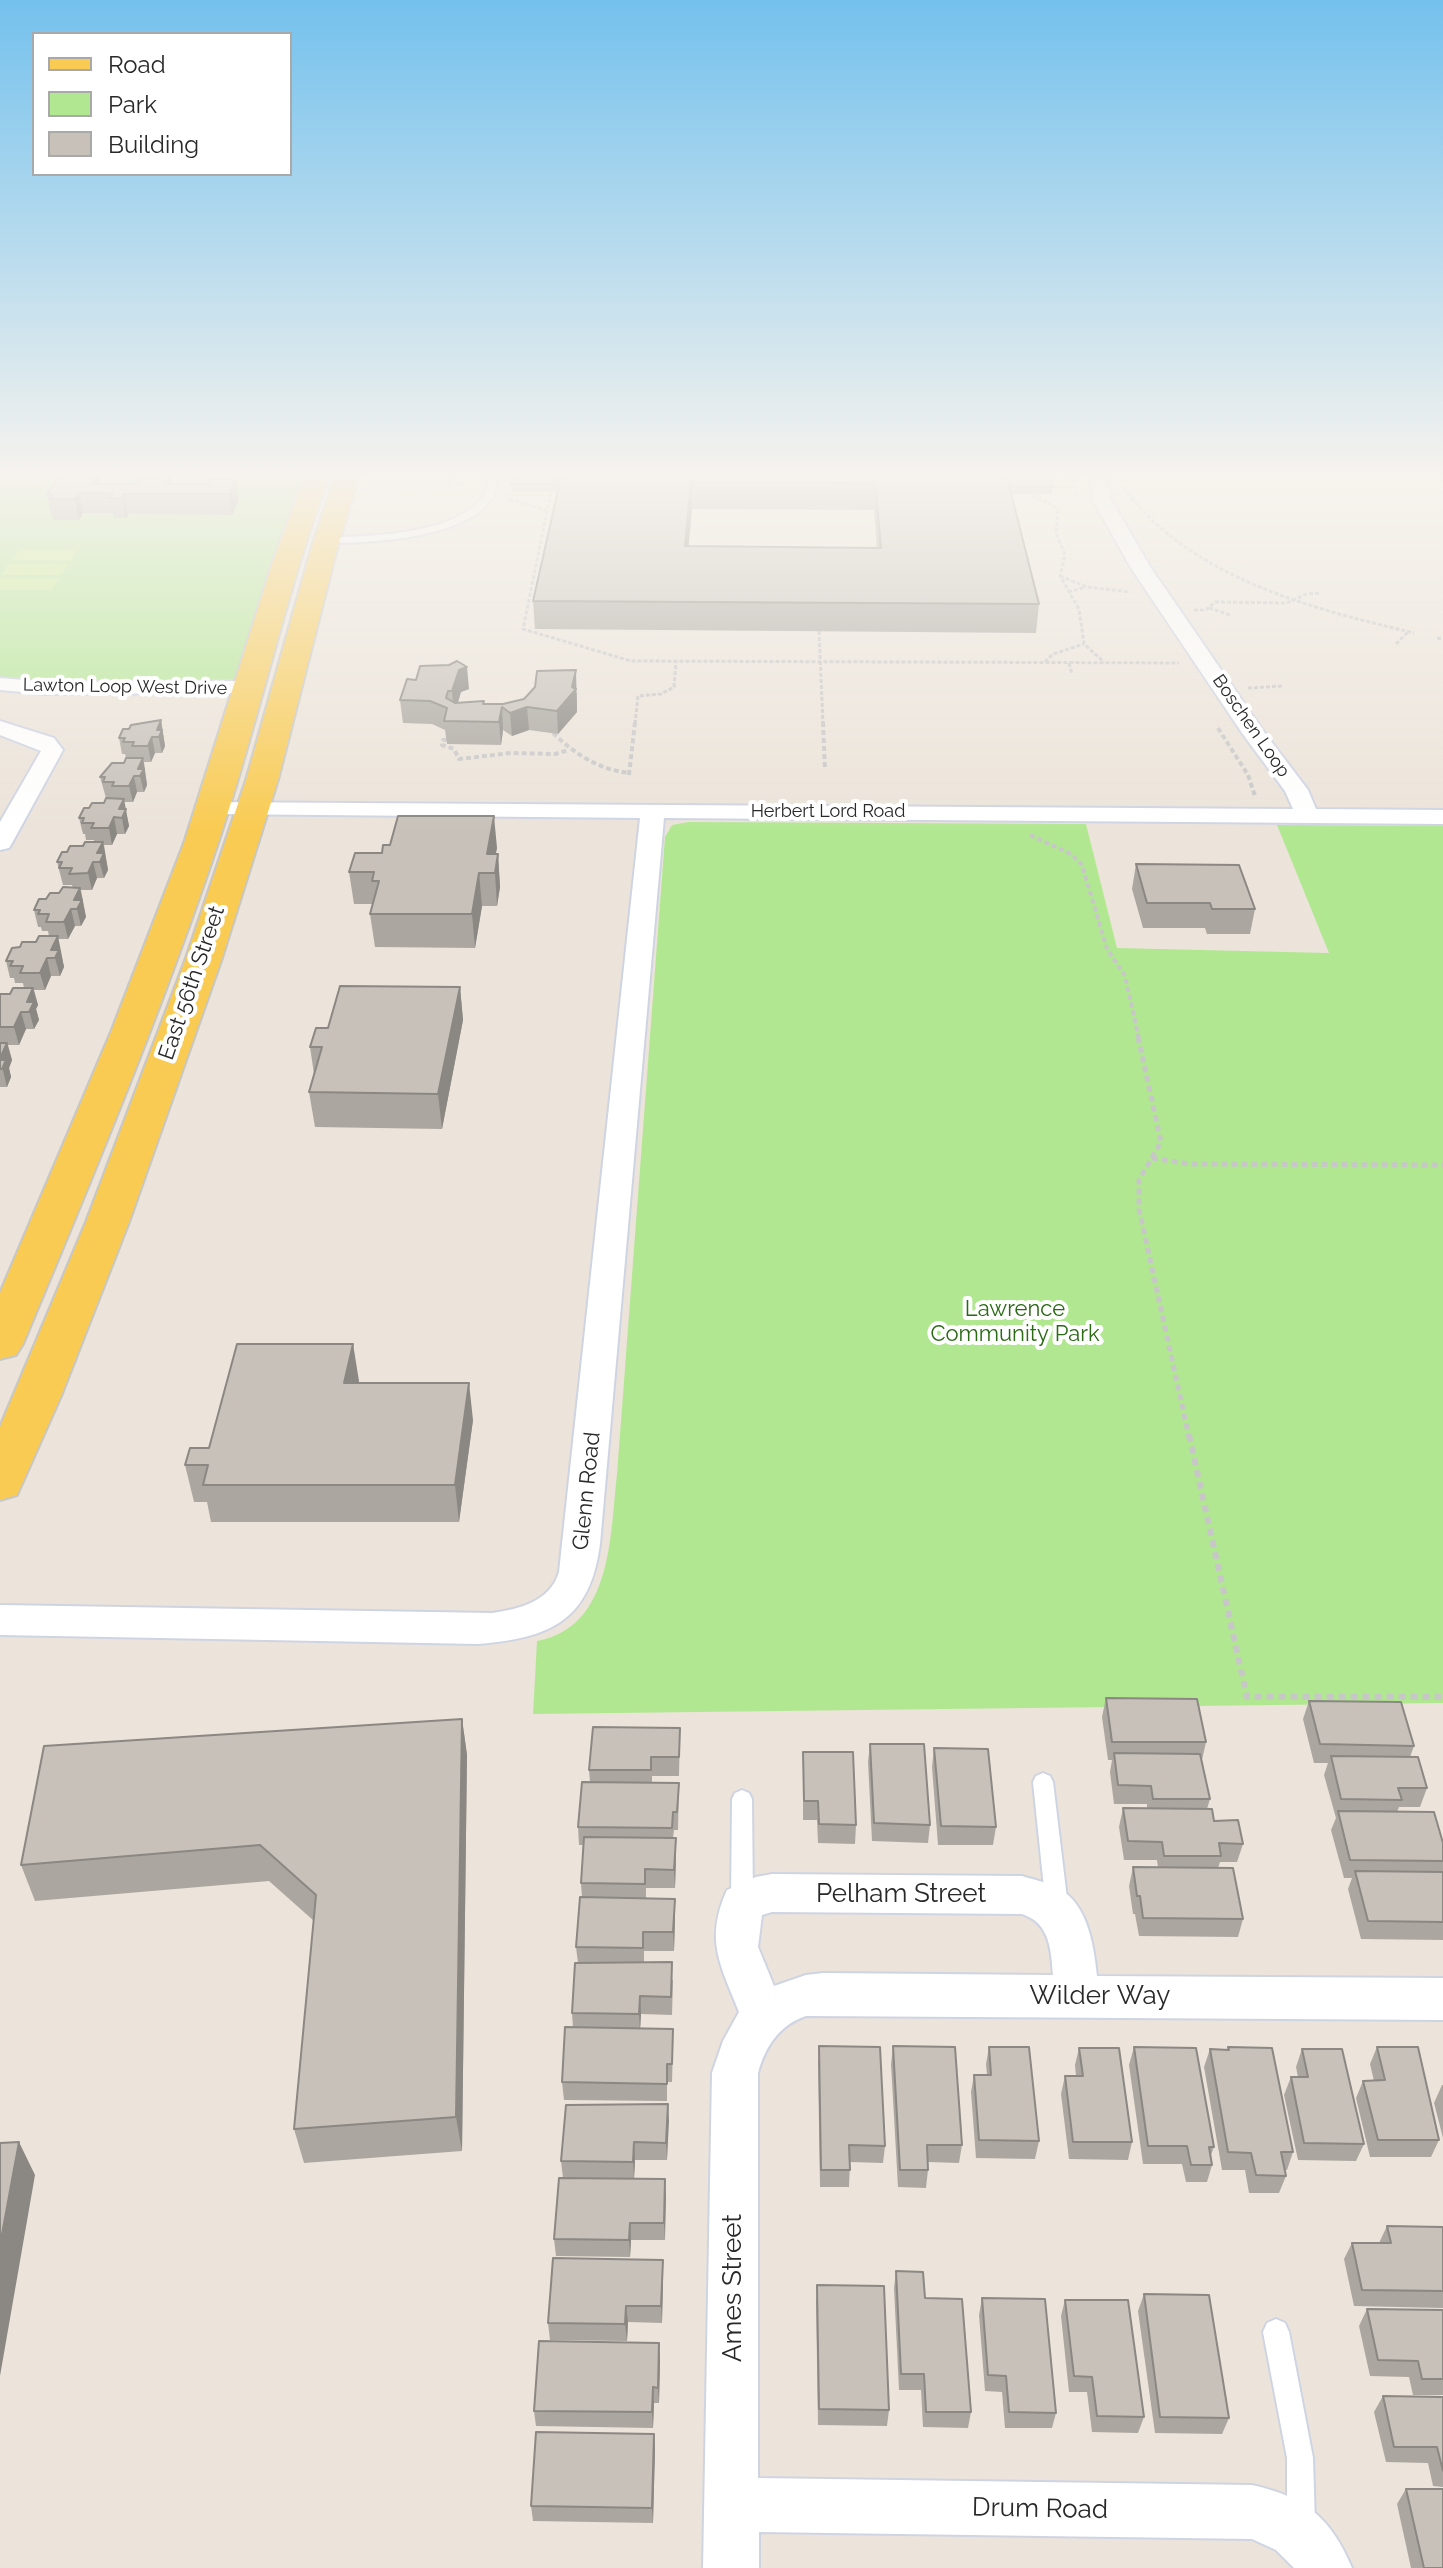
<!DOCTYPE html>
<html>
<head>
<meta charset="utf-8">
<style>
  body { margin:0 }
  #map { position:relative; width:1443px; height:2568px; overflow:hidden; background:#ece4da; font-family:Raleway,sans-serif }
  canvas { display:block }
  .legend { position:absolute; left:32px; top:32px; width:260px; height:144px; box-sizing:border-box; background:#fff; border:2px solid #a9a9a9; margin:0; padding:10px 14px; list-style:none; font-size:24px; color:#292929 }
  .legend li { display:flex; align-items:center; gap:16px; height:40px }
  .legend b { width:40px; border:2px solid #a9a9a9 }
</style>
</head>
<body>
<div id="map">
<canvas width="1443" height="2568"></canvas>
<ul class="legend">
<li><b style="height:10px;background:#f9cb52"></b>Road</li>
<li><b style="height:22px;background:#b2e792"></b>Park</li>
<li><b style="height:22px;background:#c7c1ba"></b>Building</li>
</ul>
</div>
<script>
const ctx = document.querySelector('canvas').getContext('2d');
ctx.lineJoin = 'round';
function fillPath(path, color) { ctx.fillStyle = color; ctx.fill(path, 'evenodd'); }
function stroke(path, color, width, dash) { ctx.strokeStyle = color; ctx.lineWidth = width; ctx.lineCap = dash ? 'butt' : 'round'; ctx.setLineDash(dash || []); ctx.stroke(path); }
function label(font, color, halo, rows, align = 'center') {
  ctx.font = font + ' Raleway,sans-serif'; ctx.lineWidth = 8; ctx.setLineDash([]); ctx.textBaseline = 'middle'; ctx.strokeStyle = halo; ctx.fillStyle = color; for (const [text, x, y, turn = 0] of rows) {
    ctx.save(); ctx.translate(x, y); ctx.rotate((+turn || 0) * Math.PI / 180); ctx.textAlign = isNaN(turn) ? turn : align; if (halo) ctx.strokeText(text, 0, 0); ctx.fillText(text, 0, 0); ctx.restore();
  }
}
const green = new Path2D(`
  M0,473H310L237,678L223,682L83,683L0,679Z
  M688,822L1086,824L1117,948L1329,953L1277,825L1443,826V1703L533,1714L537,1641C613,1627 610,1534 617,1474L665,837L672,825Z`);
const pitch = new Path2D(`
  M20,550H78L71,561L12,560Z
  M9,564H68L61,575H1Z
  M0,578L59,579L52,590H0Z`);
const pathFar3 = new Path2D(`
  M1073,474L1076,496
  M449,481L463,484L444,486Z
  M369,484H444
  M552,487L523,629L631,661L1179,663
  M1047,487H1074
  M1124,488C1190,578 1310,608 1414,633
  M1031,489L1033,496L1054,506L1058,512L1056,532L1065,555L1060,576L1079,609L1084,644L1104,662
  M509,499L547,511
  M1060,576L1087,587L1130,592
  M1068,592L1086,587
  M1209,608L1230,615
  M1194,610H1206L1215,602L1287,603L1306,594L1321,593
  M819,631L823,724
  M1437,638L1443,639
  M1396,644L1408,632
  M1045,662L1053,654L1084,644
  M1069,663L1072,674
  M1248,688L1282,686
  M635,724L638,696L661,694L674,687L676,661`);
const pathFar2 = new Path2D(`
  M823,722L825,770
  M1218,728L1248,775L1255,796
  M553,733C575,754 599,770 630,773
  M447,740H443L442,745L454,749L459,759L511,753L555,754L569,750
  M629,775L635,722
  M1030,835L1071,854L1082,865L1107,949L1125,976L1139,1039`);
const pathFar1 = new Path2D(`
  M1138,1037L1161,1142L1139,1180V1209L1189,1437
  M1152,1158L1190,1164L1443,1165`);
const path = new Path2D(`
  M1189,1435L1247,1697H1443`);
const service = new Path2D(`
  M490,473H498C503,539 369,543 326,543L321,540L326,537C368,537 490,535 490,473Z
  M1043,1773L1050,1776L1053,1782L1068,1907L1065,1914L1057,1917L1049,1914L1046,1907L1033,1782L1036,1776Z
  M742,1790L749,1793L752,1799L753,1902L750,1909L742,1912L734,1909L731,1902L732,1799L735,1793Z
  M1276,2319L1285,2323L1289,2332L1313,2458L1315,2523L1311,2533L1301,2537L1291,2533L1287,2523V2458L1263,2332L1267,2323Z`);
const minor = new Path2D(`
  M1089,473H1106L1111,500L1151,568L1261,728L1308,790L1316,809L1443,810V824L664,818L600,1544C590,1621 550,1638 478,1644L0,1635V1605L492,1613C519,1609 550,1602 559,1572L640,818L212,814L204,812L200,807L204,802L1293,809L1285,791L1242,733L1131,568L1093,500Z
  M0,678L46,682L250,681L261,687L250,693L46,694L0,690Z
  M0,721L54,738L63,750L12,843L9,848L0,850V822L41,751L0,735Z
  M772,1874L1022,1876C1034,1880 1048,1882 1059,1889C1088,1904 1094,1947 1097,1976L1443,1978V2020L806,2016C779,2025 765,2047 758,2073V2478L1252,2485C1306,2497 1331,2518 1352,2568H1294L1276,2550L1252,2539L759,2532V2568H703L712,2073L723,2041L739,2012C721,1966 704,1940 727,1890L756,1877ZM772,1912L1022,1914C1050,1923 1051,1950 1053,1975L823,1973L806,1975L774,1986L758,1947L762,1915Z`);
const primary = new Path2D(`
  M306,473H330C285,594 259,721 218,843C161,1013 92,1179 23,1344L16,1355L0,1359V1293L111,1032L184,843L272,564Z
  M336,473H360L337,549L278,780L222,958L129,1222L61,1396L17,1495L0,1500V1427L86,1222L186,958L246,780L311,549Z`);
const wall = new Path2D(`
  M99,473L101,484H208L239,499L232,515L128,514L126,518H113V513H83L79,520H54L52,515H51L47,494Z
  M561,475L1053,487L1052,494H1011L1039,604L1036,633L535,629L533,601L557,491H512L511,484ZM692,509L874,510L877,548L688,546Z
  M416,680L469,689L461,692L458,703L484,701V704H503L577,693V712L558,734L529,730L512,736L503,730L501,745L447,744L445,730L432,724L403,723L400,700Z
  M161,720L165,746L162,753H155L151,762H144L147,785L144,792H137L133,802H124L129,826L125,834H117L112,845H104L108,870L104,878H97L92,890H81L86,917L81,926H75L68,939H58L64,967L60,976H51L45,990H34L38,1005L36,1009L39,1020L34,1029H26L19,1045H8L12,1060L9,1068L11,1077L7,1087H0V994H10L24,988L23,983H15L14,978H10L6,961L20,947L49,936L48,931H42L41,927H38L34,910L46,899L73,888L72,885H63L57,862L67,852L94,842V840H86L85,834H83L79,818L89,808L115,798H106L100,777L124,763L126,758L125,754H122L119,738L129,729Z
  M497,848L495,854H498L500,887L497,906H482L475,948L375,947L370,914L373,904H354L349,872L382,853Z
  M1136,864L1255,909L1250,934H1207L1205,928H1143L1132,889Z
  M460,987L463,1020L442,1129L315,1127L309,1092L314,1074L310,1047L328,1028Z
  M353,1344L358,1383L473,1420L459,1522H211L207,1502H194L185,1465Z
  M1106,1698L1206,1742L1202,1760L1210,1799L1207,1809L1214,1821L1243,1844L1237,1862H1220L1218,1868L1243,1919L1238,1937L1139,1936L1135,1914H1133L1129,1886L1133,1867H1158L1157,1860H1124L1119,1827L1123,1808H1147V1804H1114L1110,1772L1112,1760H1108L1102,1717Z
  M1309,1701L1414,1746L1410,1757L1427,1788L1420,1807H1399L1397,1812L1443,1843V1940L1361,1939L1348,1889L1352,1878H1344L1331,1830L1336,1818L1324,1775L1328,1763H1314L1303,1719Z
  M462,1719L467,1755L462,2151L304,2163L294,2129L314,1921L269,1881L35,1901L21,1865Z
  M680,1728L679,1776H652V1783H679L678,1830H674L673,1838L676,1856L675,1888H646V1898L675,1917L674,1951H644V1962L673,1980L672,2015L641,2014L640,2028L673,2047L672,2082H667V2101L564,2100L562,2082L573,2028L572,2013L578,1963L576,1947L582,1897L581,1883L583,1845H579L578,1827L590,1782L589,1770Z
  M870,1744L930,1825L928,1843L872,1841L868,1762Z
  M934,1748L996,1827L993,1845H938L932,1767Z
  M803,1752L856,1825L855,1844L818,1843L817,1820H803Z
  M819,2046L885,2146L883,2163L850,2162L849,2187H820L818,2064Z
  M893,2046L962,2145L959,2163L928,2162V2170L926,2188L898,2187L891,2064Z
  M989,2047L1039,2141L1035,2159L976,2158L971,2092L974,2075H987L986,2064Z
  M1134,2047L1214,2147L1211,2155L1212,2165L1207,2182H1186L1182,2164H1143L1129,2065Z
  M1228,2047L1293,2152L1287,2170H1285L1286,2176L1279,2193H1249L1245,2170H1222L1204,2067L1210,2049L1227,2050Z
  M1377,2047L1439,2140L1431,2157H1370L1356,2098L1363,2081H1374L1370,2064Z
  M1079,2048L1132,2142L1128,2160L1069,2159L1061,2094L1065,2076H1076L1075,2065Z
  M1302,2049L1364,2144L1356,2161L1298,2160L1284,2095L1291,2077H1298L1296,2067Z
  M1442,2085H1443V2138L1434,2103Z
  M668,2104L667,2160H635L634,2179H665V2240H631L630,2257L556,2256L554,2239L563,2178L561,2161Z
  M1387,2226L1443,2227V2308L1354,2306L1344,2259L1352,2243H1379Z
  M896,2271L925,2298L971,2412L968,2428L923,2427L921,2390H899L894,2288Z
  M663,2277L662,2323L628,2322L627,2341L550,2340L548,2323Z
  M817,2285L889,2410L887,2426L818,2425L816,2301Z
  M1144,2294L1229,2418L1222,2434L1155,2433L1138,2311Z
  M982,2298L1056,2413L1052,2428H1005L1002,2392L985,2391L979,2315Z
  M1065,2300L1144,2417L1138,2433L1092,2432L1087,2392H1069L1061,2316Z
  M1367,2309L1443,2310V2395H1413L1409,2377L1370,2376L1359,2326Z
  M660,2359L659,2403H654L653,2428L536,2426L534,2411Z
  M1383,2396L1443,2397V2487L1433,2486L1428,2463L1386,2462L1374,2412Z
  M654,2434L655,2449L653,2523L533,2521L531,2506Z
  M1406,2489L1443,2568H1411L1397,2504Z`);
const shadedWall = new Path2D(`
  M99,473L102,493L91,484Z
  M170,474L174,494L164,484Z
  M236,479L239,499L232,515L229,494Z
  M691,482L692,509L686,574L685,546Z
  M79,493L83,513L79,520L75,499Z
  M124,494L128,514L126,518L122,498Z
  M467,667L469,689L461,692L454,714L452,691L459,670Z
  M576,670L577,712L558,734L557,711L572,687Z
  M502,707L503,730L501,745L499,722Z
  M527,707L529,730L512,736L510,713Z
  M161,720L165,746L162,753L157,730Z
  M152,737L155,753L151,762L148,746Z
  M143,758L147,785L144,792L138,769Z
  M134,776L137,792L133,802L129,786Z
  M124,799L129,826L125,834L122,818L119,809Z
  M494,816L497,848L492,873L487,854Z
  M114,817L117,834L112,845L109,828Z
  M103,842L108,870L104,878L97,853Z
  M498,854L500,887L497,906L495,873Z
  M93,862L97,878L92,890L88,873Z
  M479,873L482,906L475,948L472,914Z
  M80,888L86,917L81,926L77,909L74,900Z
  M71,909L75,926L68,939L64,922Z
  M58,936L64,967L60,976L55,958L51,950Z
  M47,958L51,976L45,990L40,973Z
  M460,987L463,1020L442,1129L438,1094Z
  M33,988L38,1005L36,1009L39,1020L34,1029L27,1002Z
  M21,1012L26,1029L19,1045L14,1027Z
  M7,1043L12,1060L9,1068L11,1077L7,1087L0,1058Z
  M353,1344L359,1381L351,1420L344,1383Z
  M469,1383L473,1420L459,1522L455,1485Z
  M462,1719L467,1755L462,2151L456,2117Z
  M676,1838V1856L675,1888L674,1870Z
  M675,1899V1917L674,1951L673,1932Z
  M640,1996L641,2014L640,2032L639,2014Z
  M668,2104L669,2121L667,2160L666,2143Z
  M19,2142L35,2175L0,2376V2245Z
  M634,2142L635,2160L634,2179L633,2162Z
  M665,2179L666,2197L665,2240L664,2223Z
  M630,2223L631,2240L630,2257L629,2240Z
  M663,2260V2277L662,2323L661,2306Z
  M626,2306L628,2322L627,2341L625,2324Z
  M659,2343L660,2359L659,2403L658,2388Z
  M653,2387L654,2403L653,2428L652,2412Z
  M654,2434L655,2449L653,2523L652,2508Z`);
const building = new Path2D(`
  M62,473H99L91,484H136L142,474H170L164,484H208L210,479H236L229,494H124L122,498H109L113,493H79L75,499H49L52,494H47Z
  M514,473H560L557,484H511Z
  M562,473H1006L1039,604L533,601ZM691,482L875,483L881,548L685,546Z
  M1006,473H1048L1053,487H1010Z
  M457,661L467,667L459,670L452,691H448L446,698L455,703L484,701L483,704H503L524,699L535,687L537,671L576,670L572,687L576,689L557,711L527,707L510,713L502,707L499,722L444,721L447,708L430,701L400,700L407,679L416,680L420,666L449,665Z
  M161,720L157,730H162L159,737H152L148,746H132L134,742H123L125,738H119L123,729H129L131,725Z
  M126,758H143L138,769H144L140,776H134L129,786H112L114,782H103L105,777H100L112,763H124Z
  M106,798L124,799L119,809H126L122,818L114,817L109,828H91L94,823H82L84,818H79L84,808H89L92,803H104Z
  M398,816H494L487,854H498L495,873H479L472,914H370L379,881H372L374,872H349L355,853H382L383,845H390Z
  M85,842H103L97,853H104L100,862H93L88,873L69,874L72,868H59L62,862H57L62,852H67L70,846H83Z
  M1136,864L1239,865L1255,909H1212L1210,903H1147Z
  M63,887L80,888L74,900H82L77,909H71L64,922H46L49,914H38L40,910H34L39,899H46L50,893H59Z
  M39,936H58L51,950H59L55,958H47L40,973H20L23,966H10L13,961H6L12,948L20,947L22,942H36Z
  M340,986L460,987L438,1094L309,1092L322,1047H310L316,1028H328Z
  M13,988H33L27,1002H34L29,1012H21L14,1027H0V994H10Z
  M0,1043H7L0,1058Z
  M0,1060H6L2,1069H0Z
  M237,1344H353L344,1383H469L455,1485H203L208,1465H185L190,1448H209Z
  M1106,1698L1197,1699L1206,1742H1112Z
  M1309,1701L1401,1702L1414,1746L1320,1744Z
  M462,1719L456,2117L294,2129L316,1895L260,1845L21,1865L44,1746Z
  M593,1727L680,1728L679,1757H651V1770H589Z
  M870,1744H924L930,1825L874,1823Z
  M934,1748L988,1749L996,1827L941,1826Z
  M803,1752H853L856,1825L819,1824L818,1801H804Z
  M1114,1753L1200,1754L1210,1799H1153L1151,1786L1118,1785Z
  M1331,1756L1418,1757L1427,1788H1398L1402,1800L1341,1799Z
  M582,1782L679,1783L677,1812H673L672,1828L578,1827Z
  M1123,1808L1212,1809L1214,1821L1238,1820L1243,1844L1219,1843L1221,1856H1164L1162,1842L1128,1841Z
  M1338,1811L1434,1812L1443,1843V1861L1350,1860Z
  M584,1837L676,1838L674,1870L645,1869V1884L581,1883Z
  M1133,1867L1233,1868L1243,1919L1143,1918L1140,1896H1137Z
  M1355,1871L1443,1872V1922L1368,1921Z
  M580,1897L675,1899L673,1932H643V1948L576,1947Z
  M672,1962L671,1997L640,1996L639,2014L572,2013L575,1963Z
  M565,2027L673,2029L672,2064H667V2084L562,2082Z
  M819,2046L880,2047L885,2146L849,2145L850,2170H821Z
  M893,2046L955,2047L962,2145H927L928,2170H900Z
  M989,2047H1029L1039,2141L979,2140L974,2075H991Z
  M1134,2047L1196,2048L1214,2147H1209L1212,2165H1191L1187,2146H1148Z
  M1228,2047L1272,2048L1293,2152H1281L1286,2176L1256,2175L1251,2153L1228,2152L1210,2049L1229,2050Z
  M1377,2047H1418L1439,2140H1378L1363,2081L1385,2080Z
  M1079,2048H1119L1132,2142H1073L1065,2076H1083Z
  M1302,2049H1342L1364,2144L1304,2143L1291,2077H1308Z
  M668,2104L666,2143L634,2142L633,2162L561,2161L566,2105Z
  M19,2142L0,2245V2143Z
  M559,2178L665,2179L664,2223H630L629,2240L554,2239Z
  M1387,2226L1443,2227V2291L1362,2290L1352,2243H1391Z
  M553,2258L663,2260L661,2306H626L625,2324L548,2323Z
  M896,2271L923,2272L925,2298L962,2299L971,2412H926L924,2374H901Z
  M817,2285L884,2286L889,2410L819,2409Z
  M1144,2294L1209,2295L1229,2418L1160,2417Z
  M982,2298L1045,2299L1056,2413L1009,2412L1006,2376L988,2375Z
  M1065,2300H1128L1144,2417L1097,2416L1092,2377L1074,2376Z
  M1367,2309L1443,2310V2379H1422L1418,2361L1378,2360Z
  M539,2341L659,2343L658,2388L653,2387L652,2412L534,2411Z
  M1383,2396L1443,2397V2471L1437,2447H1394Z
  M536,2432L654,2434L652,2508L531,2506Z
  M1406,2489H1443V2568H1424Z`);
const farStreetnames = [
  ["Lawton Loop West Drive",125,687,1],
  ["Boschen Loop",1251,726,55],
  ["Herbert Lord Road",828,812]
];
const streetNames = [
  ["East 56th Street",192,983,-71],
  ["Glenn Road",587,1491,-84]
];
const parkNames = [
  ["Lawrence",1015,1309],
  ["Community Park",1015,1334]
];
const nearStreetnames = [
  ["Pelham Street",901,1894],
  ["Wilder Way",1100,1996],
  ["Ames Street",733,2288,-90],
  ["Drum Road",1040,2509,1]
];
fillPath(green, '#b2e792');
fillPath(pitch, '#c9ef8d');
stroke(service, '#cfd4e3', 4);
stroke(minor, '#cfd4e3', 4);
stroke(primary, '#c7c7c7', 4);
stroke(pathFar3, '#c7c7c7', 3, [4, 2]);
stroke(pathFar2, '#c7c7c7', 4, [5, 3]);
stroke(pathFar1, '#c7c7c7', 5, [6, 4]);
stroke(path, '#c7c7c7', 6, [7, 5]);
fillPath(service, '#fff');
fillPath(minor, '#fff');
fillPath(primary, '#f9cb52');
fillPath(wall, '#aba6a0');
fillPath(shadedWall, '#8b8782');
fillPath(building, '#c7c1ba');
stroke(building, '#8b8782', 2);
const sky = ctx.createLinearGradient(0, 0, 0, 832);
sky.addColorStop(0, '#74c1ed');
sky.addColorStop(0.57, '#f6f3ee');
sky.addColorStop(1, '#f6f3ee00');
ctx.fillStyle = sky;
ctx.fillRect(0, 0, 1443, 832);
label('18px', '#292929', '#fff', farStreetnames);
label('22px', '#292929', '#fff', streetNames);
label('22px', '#2a6a15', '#fff', parkNames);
label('26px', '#292929', '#fff', nearStreetnames);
</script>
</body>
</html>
